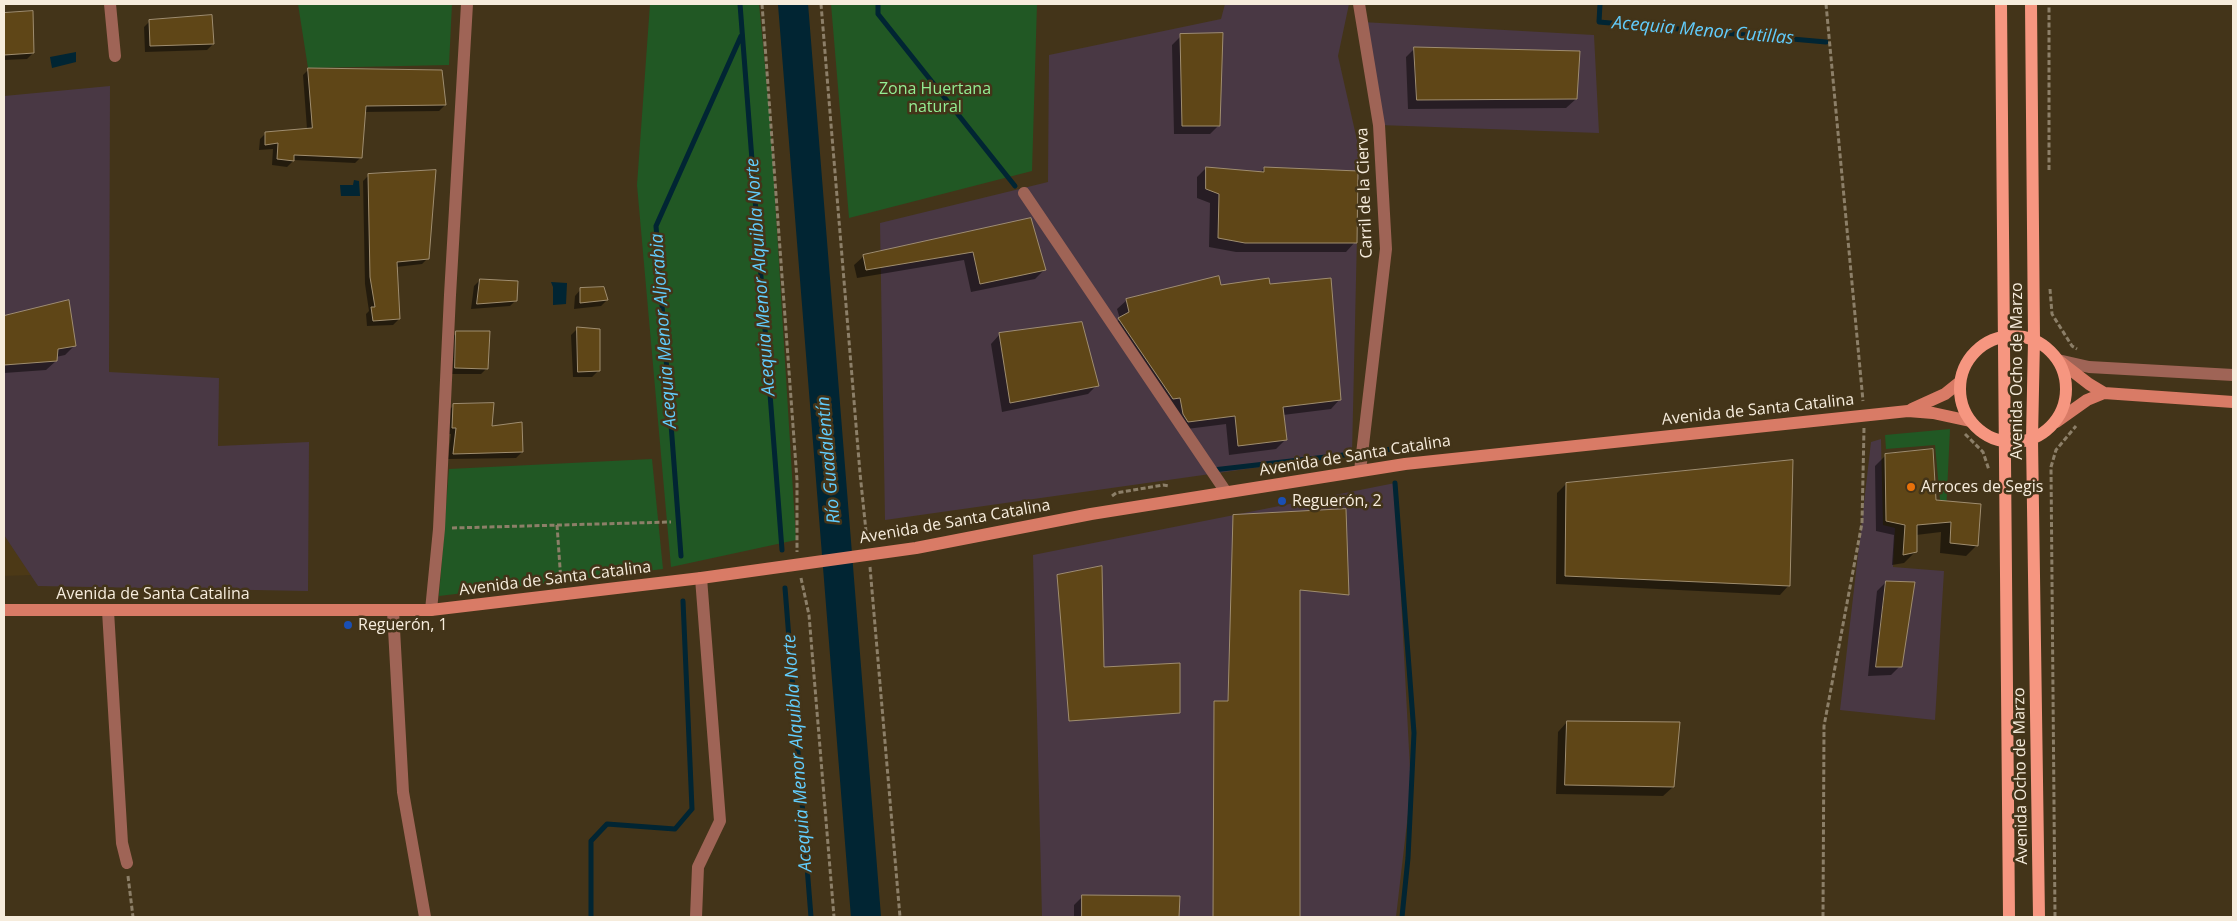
<!DOCTYPE html>
<html>
<head>
<meta charset="utf-8">
<style>
  body { margin:0 }
  #map { position:relative; width:2237px; height:921px; overflow:hidden; background:#433419; font-family:"Open Sans",sans-serif }
  canvas { display:block }
  .frame { position:absolute; inset:0; border:5px solid #f6ecdc; pointer-events:none }
</style>
</head>
<body>
<div id="map">
<canvas width="2237" height="921"></canvas>
<div class="frame"></div>
</div>
<script>
const ctx = document.querySelector('canvas').getContext('2d');
ctx.lineJoin = 'round';
function fillPath(path, color) { ctx.fillStyle = color; ctx.fill(path, 'evenodd'); }
function stroke(path, color, width, dash) { ctx.strokeStyle = color; ctx.lineWidth = width; ctx.lineCap = dash ? 'butt' : 'round'; ctx.setLineDash(dash || []); ctx.stroke(path); }
function label(font, color, halo, rows, align = 'center') {
  ctx.font = font + ' "Open Sans",sans-serif'; ctx.lineWidth = 5; ctx.setLineDash([]); ctx.textBaseline = 'middle'; ctx.strokeStyle = halo; ctx.fillStyle = color; for (const [text, x, y, turn = 0] of rows) {
    ctx.save(); ctx.translate(x, y); ctx.rotate((+turn || 0) * Math.PI / 180); ctx.textAlign = isNaN(turn) ? turn : align; if (halo) ctx.strokeText(text, 0, 0); ctx.fillText(text, 0, 0); ctx.restore();
  }
}
const built = new Path2D(`
  M4,535L31,575L4,576Z`);
const industrial = new Path2D(`
  M1225,4H1349L1338,56L1359,149L1352,454L885,520L880,223L1048,182L1049,55L1221,19Z
  M1362,22L1594,35L1599,133L1379,125Z
  M110,86L109,372L219,378L218,446L309,442L308,591L38,586L4,535V96Z
  M1881,439L1883,525L1895,528L1893,567L1944,571L1935,720L1840,710L1871,442Z
  M1395,483L1411,788L1396,917H1042L1033,555Z`);
const green = new Path2D(`
  M298,4H452L449,65L308,68Z
  M650,4H759L770,117L796,540L671,567L637,185Z
  M831,4H1037L1032,171L849,218Z
  M1950,429L1946,514L1941,510L1935,445L1886,449L1885,435Z
  M652,459L663,569L439,596L449,469Z`);
const water = new Path2D(`
  M76,52V62L52,68L50,57Z
  M354,180L359,181L360,196H341L340,185H353Z
  M551,282L567,283L566,304L553,305V287Z`);
const shadow = new Path2D(`
  M31,13L33,53L27,59L4,60V14Z
  M150,21L213,44L207,50L145,52L144,27Z
  M1181,36L1219,125L1210,134H1174L1172,45Z
  M1415,48L1576,99L1566,108L1408,109L1406,57Z
  M309,69L445,105L439,111L364,112L361,157L355,163L294,160L287,167L272,165L273,149L259,150L260,139L266,133L307,129L303,75Z
  M1206,168L1260,173L1264,168L1355,242L1346,252H1236L1209,247L1210,203L1197,198V177Z
  M369,175L428,258L422,264L396,267L399,319L393,325L367,326L366,314L369,311L365,284L363,181Z
  M1030,219L1044,270L1035,279L971,292L964,260L857,278L854,265L864,256Z
  M480,280L516,300L510,306L471,309L474,286Z
  M1220,286H1269L1340,399L1331,409L1283,415L1285,440L1276,449L1229,455L1226,424L1179,430L1110,328L1120,319L1117,309L1127,300Z
  M581,289L607,300L601,306L574,309L575,296Z
  M68,302L74,346L65,355L56,357V361L46,370L4,373V317Z
  M577,329L598,371L592,377H573L571,335Z
  M457,332L487,368L481,374H449L451,339Z
  M1000,334L1097,385L1088,394L1002,412L991,344Z
  M454,405L490,427L522,452L516,458L448,459L451,434H446L448,411Z
  M1886,455L1935,502L1976,546L1966,556L1940,553L1941,532L1916,535L1915,552L1904,563L1892,565L1894,535L1876,531L1875,466Z
  M1566,484L1789,585L1780,595L1556,584L1557,493Z
  M1886,582L1900,666L1891,675L1868,676L1877,591Z
  M1567,722L1673,787L1663,796L1556,794L1558,732Z
  M1083,896L1178,897V917H1074V905Z`);
const stream = new Path2D(`
  M740,4L782,550
  M878,4V14L1015,186
  M1600,4L1599,22L1826,42
  M1369,452L1392,449
  M1213,470L1352,454
  M1395,483L1414,733L1408,858L1402,917
  M681,556L656,226L741,36
  M785,588L811,917
  M591,917V841L607,824L675,829L692,809L683,601`);
const river = new Path2D(`
  M793,4L866,917`);
const building = new Path2D(`
  M33,11L34,53L4,55V13Z
  M212,15L214,44L150,46L149,20Z
  M1223,33L1220,126H1182L1180,34Z
  M1414,47L1580,51L1577,99L1417,100Z
  M308,68L442,70L446,105L366,106L362,158L294,155V161L277,159L278,143L265,145V132L312,128Z
  M1206,167L1264,172V167L1358,171L1357,243H1245L1218,238L1219,194L1206,189Z
  M436,170L429,259L397,262L400,319L373,321L371,307H375L370,277L368,174Z
  M1031,218L1046,270L980,284L973,252L866,270L863,255Z
  M1219,276L1221,285L1269,278L1270,284L1331,278L1341,400L1283,407L1287,440L1238,446L1235,416L1188,422L1183,414L1180,398L1173,399L1118,318L1129,312L1126,299Z
  M480,279L518,281L517,301L477,304Z
  M604,287L608,300L580,303V288Z
  M69,300L76,346L58,349L57,361L4,365V316Z
  M1082,322L1099,386L1010,403L999,333Z
  M577,327L600,329V371L578,372Z
  M456,331H490L488,369L455,368Z
  M494,403L492,426L522,422L523,452L453,454L456,428H452L453,404Z
  M1933,449L1936,500L1981,504L1978,546L1950,543L1951,522L1917,525V552L1903,555L1905,525L1886,521L1885,454Z
  M1793,460L1790,586L1565,576L1566,483Z
  M1346,509L1349,595L1300,590V917H1213L1214,701H1228L1233,515Z
  M1102,566L1104,667L1180,663V713L1069,721L1057,575Z
  M1886,581L1915,582L1902,667H1876Z
  M1567,721L1680,722L1674,787L1565,785Z
  M1082,895L1180,896L1179,917H1082Z`);
const path = new Path2D(`
  M762,4L797,480V552
  M821,4L860,473L867,541
  M1826,4L1863,401
  M2049,170V4
  M2050,289L2052,314L2072,346L2077,349
  M1965,434L1983,452L1989,470
  M1112,496L1116,493L1163,485L1169,486
  M557,525L561,582
  M452,528L671,522
  M870,567L900,917
  M801,578L809,615L834,917
  M128,876L133,917
  M1823,917L1824,726L1862,523L1864,428
  M2055,917L2051,467L2056,450L2076,426`);
const street = new Path2D(`
  M110,4L115,56
  M1359,4L1379,125L1386,249L1360,471
  M1024,193L1226,492
  M2058,360L2089,367L2233,375
  M431,610L439,529L450,295L467,4
  M108,611L122,843L127,863
  M393,611L403,792L425,917
  M696,917L698,867L720,821L701,578`);
const secondary = new Path2D(`
  M2058,360L2089,384L2104,393
  M1912,409L1945,394L1960,382
  M2056,422L2087,400L2104,393L2233,402
  M4,610H431L701,578L916,548L1091,514L1405,464L1908,411L1933,413L1970,421`);
const primary = new Path2D(`
  M2001,4L2009,917
  M2031,4L2034,340L2032,439L2039,917
  M1960 389a53 53 0 1 1 106 0a53 53 0 1 1-106 0Z`);
const markers = [
  [1911,487,5,"#e8710a"],
  [1282,501,5,"#1a4fb4"],
  [348,625,5,"#1a4fb4"]
];
const parkNames = [
  ["Zona Huertana",935,89],
  ["natural",935,107]
];
const streetNames = [
  ["Carril de la Cierva",1365,193,-92],
  ["Avenida Ocho de Marzo",2017,371,-90],
  ["Avenida de Santa Catalina",1758,410,-6],
  ["Avenida de Santa Catalina",1355,456,-9],
  ["Avenida de Santa Catalina",955,522,-10],
  ["Avenida de Santa Catalina",555,579,-7],
  ["Avenida de Santa Catalina",153,594],
  ["Avenida Ocho de Marzo",2021,776,-91]
];
const poiNames = [
  ["Arroces de Segis",1921,487],
  ["Reguerón, 2",1292,501],
  ["Reguerón, 1",358,625]
];
const waterNames = [
  ["Acequia Menor Cutillas",1703,31,5],
  ["Acequia Menor Alquibla Norte",761,277,-94],
  ["Acequia Menor Aljorabia",664,331,-94],
  ["Río Guadalentín",829,460,-95],
  ["Acequia Menor Alquibla Norte",798,753,-94]
];
fillPath(built, '#4c3916');
fillPath(industrial, '#493844');
fillPath(green, '#215824');
fillPath(water, '#012533');
fillPath(shadow, '#0007');
stroke(stream, '#012533', 5);
stroke(river, '#012533', 30);
fillPath(building, '#5f4617');
stroke(building, '#9f8d6f', 1);
stroke(path, '#8c7f68', 3, [5, 2.5]);
stroke(street, '#9f6456', 12);
stroke(secondary, '#d97b66', 12);
stroke(primary, '#f69680', 12);
for (const [x, y, r, color] of markers) { const dot = new Path2D(); dot.arc(x, y, r, 0, 2 * Math.PI); ctx.fillStyle = color; ctx.fill(dot); stroke(dot, '#433419', 2); }
label('16px', '#94ee94', '#433419', parkNames);
label('16px', '#f6ecdc', '#433419', streetNames);
label('16px', '#f6ecdc', '#433419', poiNames, 'left');
label('italic 18px', '#62cdfd', '#433419', waterNames);
</script>
</body>
</html>
